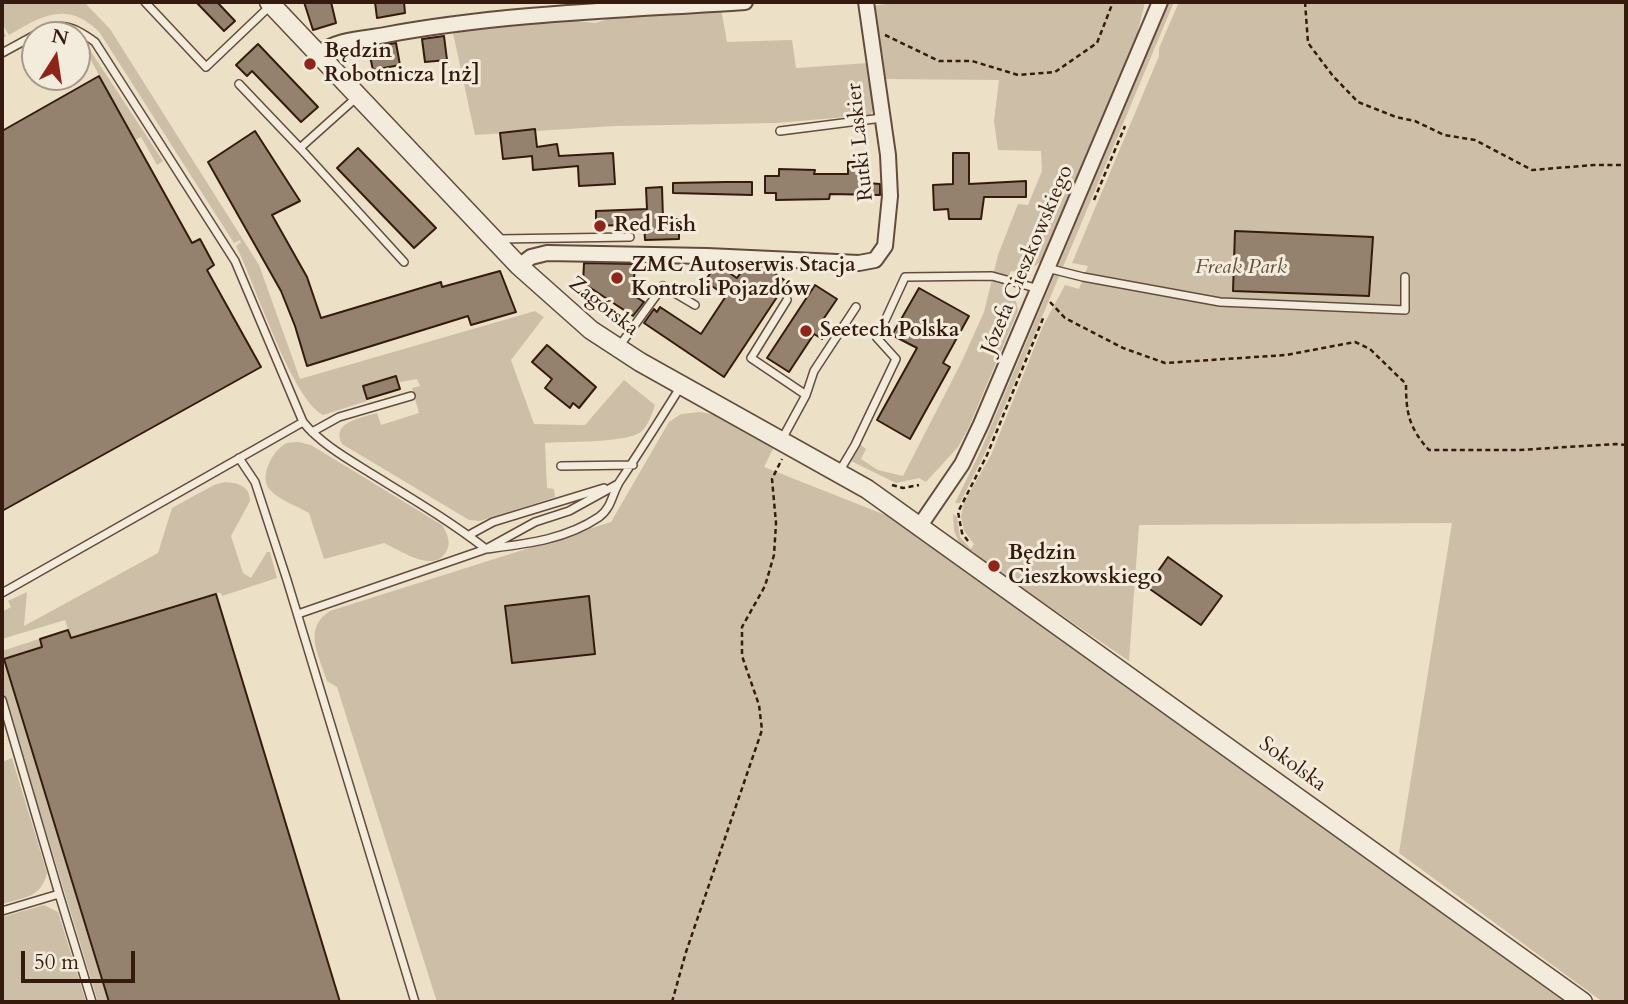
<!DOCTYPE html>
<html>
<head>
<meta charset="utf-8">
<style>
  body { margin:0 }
  #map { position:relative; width:1628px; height:1004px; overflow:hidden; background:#ece0c7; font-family:Cardo,serif }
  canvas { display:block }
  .frame { position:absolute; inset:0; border:4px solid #351b0d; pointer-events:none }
  .north { position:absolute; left:21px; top:21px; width:70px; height:70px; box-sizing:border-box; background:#f3ebdb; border:2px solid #a79889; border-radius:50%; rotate:12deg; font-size:19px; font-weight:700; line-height:28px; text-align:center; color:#351b0d }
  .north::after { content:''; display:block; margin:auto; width:24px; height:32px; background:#8f2418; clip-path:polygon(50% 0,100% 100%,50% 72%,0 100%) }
  .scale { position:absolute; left:21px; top:951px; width:114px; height:32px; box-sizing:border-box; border:4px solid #351b0d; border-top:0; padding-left:9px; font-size:21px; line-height:24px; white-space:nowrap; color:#351b0d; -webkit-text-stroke:5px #f3ebdb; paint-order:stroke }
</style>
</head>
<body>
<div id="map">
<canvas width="1628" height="1004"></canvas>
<div class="frame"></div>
<div class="north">N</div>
<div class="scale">50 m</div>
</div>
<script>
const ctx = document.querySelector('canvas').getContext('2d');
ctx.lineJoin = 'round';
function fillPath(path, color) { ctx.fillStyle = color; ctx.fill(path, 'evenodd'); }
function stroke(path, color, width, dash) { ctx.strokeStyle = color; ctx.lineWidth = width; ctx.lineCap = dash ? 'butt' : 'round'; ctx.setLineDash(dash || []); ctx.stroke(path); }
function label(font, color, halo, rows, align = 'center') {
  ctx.font = font + ' Cardo,serif'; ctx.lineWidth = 6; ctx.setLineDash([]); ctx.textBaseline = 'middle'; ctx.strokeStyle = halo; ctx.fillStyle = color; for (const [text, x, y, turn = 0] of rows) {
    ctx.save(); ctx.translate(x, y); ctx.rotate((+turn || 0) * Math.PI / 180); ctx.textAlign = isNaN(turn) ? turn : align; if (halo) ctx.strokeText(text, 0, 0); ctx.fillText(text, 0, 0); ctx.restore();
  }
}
const green = new Path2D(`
  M2,2H84L110,29L259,265L300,379L535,311L544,317L511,360L534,424L585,425L624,380L655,405C652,414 649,423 643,430C630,444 566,441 545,443L547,488L554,489L555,497L480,521L469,520L342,444C330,422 362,418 377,413L381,425L419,413L412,388L420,386L417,379L400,382L396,375L363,385L367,401L323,415C291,398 255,283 236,246L241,242L240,240L234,243L100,33C69,0 42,15 9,35L4,27L2,29L6,36L2,39Z
  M898,2H1145L1136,39L1041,261C1031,270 1025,274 1011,271L1004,286L1015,296L1018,311L968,429L958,447L926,482L919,478L896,483L851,461L860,444L866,449L861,459L878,470L903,476L961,363L984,312L998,255L1018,204L1028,205L1042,171L1041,151L998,150L994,121L999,80L881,79L874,6Z
  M1169,2H1174L985,453L960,503H955L981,450Z
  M1179,2H1626V1002H1603L1399,853L1452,523L1139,525L1129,661L969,552L959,542L954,531L953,514L957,517L960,537L971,549L974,544L964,531L961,516L964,502L991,455L1043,326L1065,285L1079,289L1088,266L1072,263L1159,56V48Z
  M721,9L727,42L792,40L796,68L868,63L873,110L870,115L776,123L614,126L475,135L453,33L466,27L566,20L595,23L605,20L610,15Z
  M78,37L88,47L163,161L157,165L141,137L135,140Z
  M699,412L719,415L775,445L764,467L893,518L1570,1002H437L337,687L327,681C319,655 302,629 330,611L611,522L669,422L681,414Z
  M299,442L311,445L442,525C447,533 452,543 446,552C433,574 400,550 384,543L324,559L309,513C297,506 279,500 270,490C258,477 273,449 287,443C291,442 295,442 299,442Z
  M225,482C238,483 250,486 250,501L231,536L243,573L251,578L267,552H270L277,578L222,596L221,593H216L71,638L65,620L2,639V612L11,607L8,601L27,592L24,626L158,553L172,508L214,485Z
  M39,639L42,647L4,659L108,1002H98L2,687V651Z
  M12,758L47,873C41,898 25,897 2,904V762Z
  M44,905L58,912L86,1002H2V917Z`);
const building = new Path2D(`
  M196,2H217L235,21L224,31Z
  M304,2H331L336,23L313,30Z
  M375,2H404L405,13L377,18Z
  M444,36L447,60L425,62L422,39Z
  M396,43L400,65L373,70L368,47Z
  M258,44L318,107L301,122L252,71L247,76L236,65Z
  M99,76L192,243L200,239L214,265L207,270L261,367L2,511V131Z
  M535,129L537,147L557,144L559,156L613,153L615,184L579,186L578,166L533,170L532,156L503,159L500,133Z
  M255,131L300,201L272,215L307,277L321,318L441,282L442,287L500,271L516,312L471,325L468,316L307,366L295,326L281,291L208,162Z
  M358,148L436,228L414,248L337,168Z
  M953,153H969V184L1026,181V197H984L981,219H949L948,209L934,210L933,185L953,184Z
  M848,162H869L868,183L880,184V195L830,194L829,199L776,200V193H765V176H779V169L815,170L814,174H848Z
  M726,182H752V195L673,193V183Z
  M662,187L663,219H679V239L645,240L644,224L596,226V211L647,209L646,188Z
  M1235,231L1373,237L1369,296L1233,291Z
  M584,263L635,264L633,295L644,302L633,316L583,283Z
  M714,268H722L737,278L742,271L773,272L787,282L724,377L644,323L654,309L657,312L660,307L701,334L726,296L705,281Z
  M815,285L837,299L820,324L828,329L822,339L814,334L789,372L767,358Z
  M919,288L969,316L943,363L950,367L910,439L877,420L917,348L892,335Z
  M547,345L596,387L579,408L573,403L570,408L545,388L552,379L532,362Z
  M396,376L400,389L367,399L363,386Z
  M1168,557L1222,596L1201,625L1147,587Z
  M216,594L340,1002H109L4,659L42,647L40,639L68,630L71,638Z
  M589,596L595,654L512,663L505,606Z`);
const path = new Path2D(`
  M1305,2L1308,43L1333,76L1358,102L1396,117L1415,121L1444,135L1475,140L1532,170L1594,165H1626
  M885,35L939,61H972L1018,75L1055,72L1097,43L1113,2
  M1094,200L1125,126
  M1050,302L1065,318L1123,348L1165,363L1286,355L1355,342L1370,349L1406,384C1406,413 1409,428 1429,450H1519L1616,444L1626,445
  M892,485L903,488L919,485
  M968,541L962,533L958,512L987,455L1044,316
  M672,1002L686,952L762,730L759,705L742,656V627L765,586L774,555L776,523L772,479L782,459`);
const service = new Path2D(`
  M145,2L206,67L270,6
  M35,35C61,21 72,25 95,42L235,261L303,422C321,444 348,459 372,474C411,498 450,521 486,549C525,544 565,540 599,517C612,508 612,493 620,481C641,450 661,418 681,386
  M2,53L35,35
  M239,84L300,148
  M357,97L300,148L404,262
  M780,131L882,118
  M498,239L630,237
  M1047,268L1083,277L1220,302L1405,310V277
  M787,300L751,358L806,395
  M618,348L663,286L695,305
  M312,432L339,417L411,396
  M781,441L806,395L814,371L856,307
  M239,458L255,482L287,580L415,1002
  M561,466L633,465
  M839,472L855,445L896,359L877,338L905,277L992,276L1039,289
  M469,535L493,522L604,488
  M2,593L303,422
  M298,614L486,549L535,522L569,511L618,484
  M2,700L59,894L2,911
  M59,894L92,1002`);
const minor = new Path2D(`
  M319,54C336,39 364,39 385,35C504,13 625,10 745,2
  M519,266L531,257L547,253L707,256L859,263L875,260L885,246L890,196L888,155L866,2
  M919,527L962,464L981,424L1160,2`);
const tertiary = new Path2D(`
  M269,2L519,266L591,330L640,362L867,489L1583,1002`);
const markers = [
  [310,64,7,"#8f2418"],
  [600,226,7,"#8f2418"],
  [617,278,7,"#8f2418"],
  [806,331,7,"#8f2418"],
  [994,566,7,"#8f2418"]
];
const poiNames = [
  ["Będzin",324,52],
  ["Robotnicza [nż]",324,76],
  ["Red Fish",614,226],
  ["ZMC Autoserwis Stacja",631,266],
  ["Kontroli Pojazdów",631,290],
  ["Seetech Polska",820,331],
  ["Będzin",1008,554],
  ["Cieszkowskiego",1008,578]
];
const streetNames = [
  ["Rutki Laskier",861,142,-96],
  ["Józefa Cieszkowskiego",1028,260,-67],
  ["Zagórska",603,307,38],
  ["Sokolska",1292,765,36]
];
const parkNames = [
  ["Freak Park",1241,268]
];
fillPath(green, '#cdbfa7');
fillPath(building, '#94816e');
stroke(building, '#351b0d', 2);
stroke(service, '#634c3c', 10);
stroke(minor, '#634c3c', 18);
stroke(tertiary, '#634c3c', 21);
stroke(path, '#351b0d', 2.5, [5, 3.5]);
stroke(service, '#f3ebdb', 7);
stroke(minor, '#f3ebdb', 14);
stroke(tertiary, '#f3ebdb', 18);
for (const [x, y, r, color] of markers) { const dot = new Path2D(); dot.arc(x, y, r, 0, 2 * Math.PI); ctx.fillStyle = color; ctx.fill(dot); stroke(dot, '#f3ebdb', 2.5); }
label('bold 21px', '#351b0d', '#f3ebdb', poiNames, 'left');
label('21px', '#351b0d', '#f3ebdb', streetNames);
label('italic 21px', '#634c3b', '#f3ebdb', parkNames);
</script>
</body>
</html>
